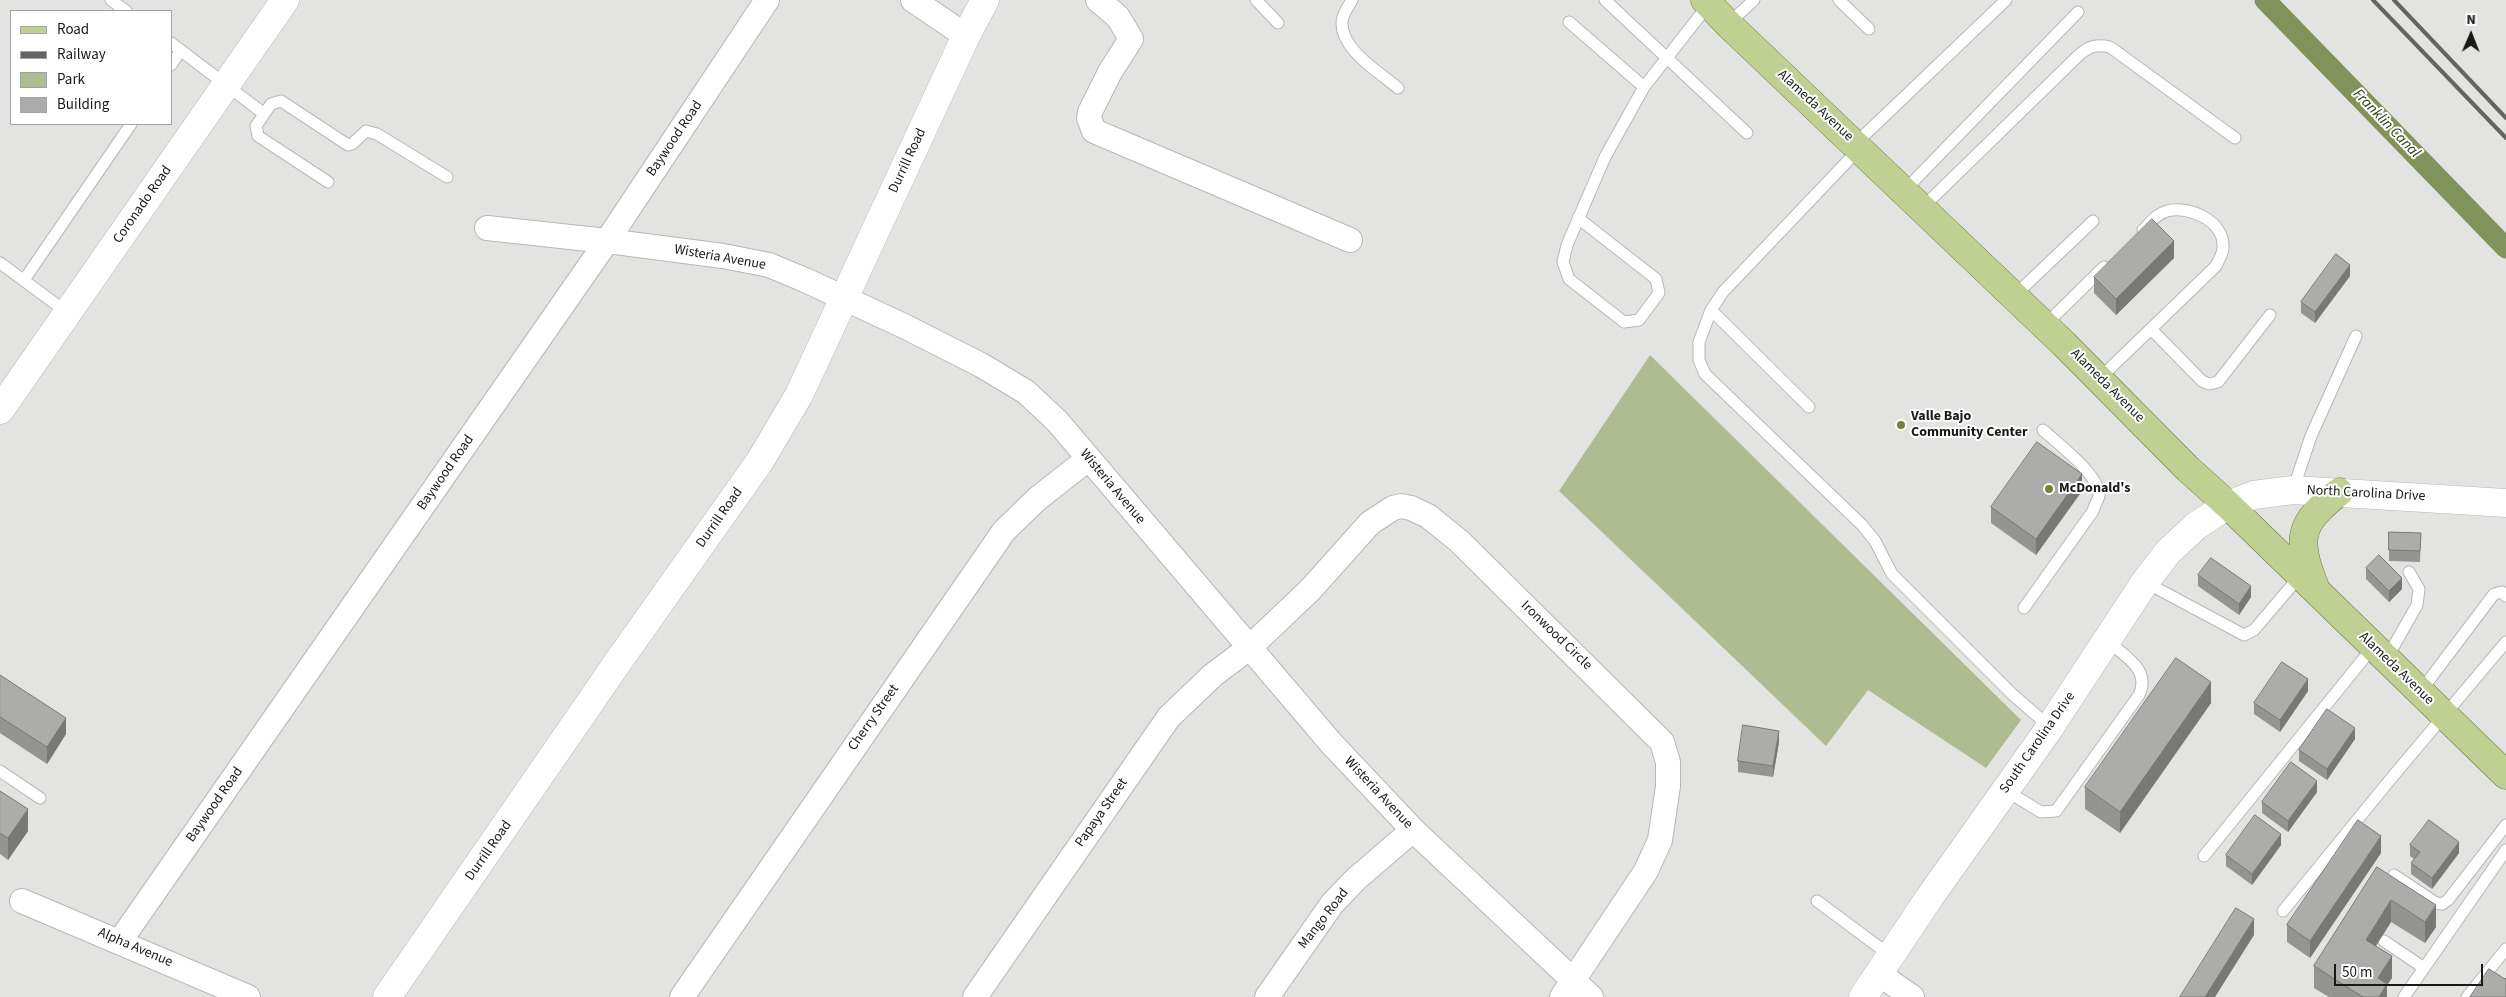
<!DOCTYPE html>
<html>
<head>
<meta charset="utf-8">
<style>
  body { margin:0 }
  #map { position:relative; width:2506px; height:997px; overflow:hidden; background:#e3e4e1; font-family:"Source Sans 3",sans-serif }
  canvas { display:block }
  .legend { position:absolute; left:10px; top:10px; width:162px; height:115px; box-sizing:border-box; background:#fff; border:1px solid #a3a3a3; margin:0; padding:6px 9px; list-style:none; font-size:15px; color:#191918 }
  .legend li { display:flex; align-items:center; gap:10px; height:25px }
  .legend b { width:25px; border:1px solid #a3a3a3 }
  .north { position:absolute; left:2446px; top:10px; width:50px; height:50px; -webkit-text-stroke:4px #fff; paint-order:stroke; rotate:1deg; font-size:14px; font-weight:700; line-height:20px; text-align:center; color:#191918 }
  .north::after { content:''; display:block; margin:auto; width:18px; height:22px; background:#191918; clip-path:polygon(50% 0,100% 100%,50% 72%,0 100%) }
  .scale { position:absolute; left:2334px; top:964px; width:149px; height:22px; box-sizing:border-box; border:2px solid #191918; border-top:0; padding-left:6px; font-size:15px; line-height:18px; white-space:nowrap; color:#191918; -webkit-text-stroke:4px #fff; paint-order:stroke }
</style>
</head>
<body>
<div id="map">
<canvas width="2506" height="997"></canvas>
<ul class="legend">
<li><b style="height:6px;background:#c0d092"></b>Road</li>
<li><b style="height:6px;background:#646463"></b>Railway</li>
<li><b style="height:14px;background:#afbc91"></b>Park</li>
<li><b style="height:14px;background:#acadaa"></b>Building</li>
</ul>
<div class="north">N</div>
<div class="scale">50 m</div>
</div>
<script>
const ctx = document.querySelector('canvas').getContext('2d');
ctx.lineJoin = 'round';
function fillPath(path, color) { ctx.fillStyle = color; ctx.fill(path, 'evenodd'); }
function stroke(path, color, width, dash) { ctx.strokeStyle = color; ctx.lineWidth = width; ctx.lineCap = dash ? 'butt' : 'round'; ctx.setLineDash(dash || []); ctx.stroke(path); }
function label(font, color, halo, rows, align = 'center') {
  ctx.font = font + ' "Source Sans 3",sans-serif'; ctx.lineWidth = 4; ctx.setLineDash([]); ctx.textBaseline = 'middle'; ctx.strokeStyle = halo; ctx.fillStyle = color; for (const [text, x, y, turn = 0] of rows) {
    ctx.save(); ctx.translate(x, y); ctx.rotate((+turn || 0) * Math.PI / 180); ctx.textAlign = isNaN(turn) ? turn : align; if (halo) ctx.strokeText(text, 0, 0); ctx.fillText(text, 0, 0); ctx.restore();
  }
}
const green = new Path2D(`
  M1650,355L2021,720L1986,768L1868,690L1826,746L1559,491Z`);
const canal = new Path2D(`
  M2265,0L2506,248`);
const service = new Path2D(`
  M111,0L126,11
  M1256,0L1278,23
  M1352,0C1349,5 1345,11 1343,17C1335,46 1379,72 1398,88
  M1605,0L1747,133
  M1839,0L1869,29
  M1569,22L1644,87
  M1728,24L1754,0
  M171,43L263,113
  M171,65L181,50
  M1855,144L2006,0
  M1860,148L1723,292L1711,310L1699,342V360L1705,374L1862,525L1875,541L1892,574L2012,694L2050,727
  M328,182L258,136L256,126L271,104L281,101L348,145L352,144L366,131L377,134L447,177
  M1904,191L2078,12
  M1922,208L2080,54C2090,46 2097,44 2110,47L2235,138
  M1578,218L1656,279L1659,293L1639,320L1624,322L1569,279L1563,262L1567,245L1605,157L1644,87L1709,4
  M0,263L68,313
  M24,280L131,124
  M2014,296L2093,221
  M1711,310L1809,407
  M2045,325L2104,267
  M2152,330L2202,381L2209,384L2218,382L2270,315
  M2100,378L2216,266C2218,261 2223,254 2223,248C2225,221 2189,205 2167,211C2156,214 2150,223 2143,230
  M2293,490L2311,436L2356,336
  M2145,582L2244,635L2254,630L2300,576
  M2024,608L2093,511C2094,506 2098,500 2099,496C2101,476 2057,443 2043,430
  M2387,658L2417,605L2419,589L2409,572
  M2420,692L2494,594L2502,592L2506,596
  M0,771L40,798
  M2005,790L2041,812L2056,811L2139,695C2151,669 2125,657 2108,641
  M2204,856L2373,647
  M2394,875L2436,903L2442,904L2448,900L2506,825
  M1817,901L1891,956
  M2283,911L2389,781L2506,642
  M2384,941L2424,968
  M2404,997L2506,850
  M2467,997L2506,949`);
const minor = new Path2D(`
  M913,0L966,36
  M1098,0L1118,17L1131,39L1110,72L1090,112L1089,118L1094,131L1350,240
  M487,228L607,241L723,256L769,265L805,280L906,327L981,365L1026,392L1057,421L1331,743L1413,830L1591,997
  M22,901L248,997
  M120,941L607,241L767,0
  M1879,974L1912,997
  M682,997L1004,531L1037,499L1088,459
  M975,997L1169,717L1213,675L1249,648L1310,590L1370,523L1393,508L1401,506L1411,508L1428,516L1459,541L1662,742L1668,762V786L1660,840L1646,871L1562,997
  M1267,997L1332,904L1356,879L1413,830`);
const tertiary = new Path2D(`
  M0,410L285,0
  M387,997L620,659L760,461L799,395L966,36L985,0
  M1863,997L1927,901L2046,733L2145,582L2168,552L2196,526L2228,505`);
const secondary = new Path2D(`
  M2228,505L2254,495L2293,490L2506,503`);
const primary = new Path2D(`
  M1705,0L1728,24L2064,344L2188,469L2228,505L2506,775
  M2315,587C2296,539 2298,524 2339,492`);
const rail = new Path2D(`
  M2373,0L2506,138
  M2394,0L2506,118`);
const wall = new Path2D(`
  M2174,258L2116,315L2094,293V277Z
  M2350,276L2315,323L2301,313V302Z
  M2082,491L2036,555L1991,523V507Z
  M2389,532L2421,533L2420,562L2389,561Z
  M2366,568L2402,589L2389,602L2366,579Z
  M2198,575L2251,597L2239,615L2198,586Z
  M0,675L66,734L47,764L0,733Z
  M2308,691L2280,732L2254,714V703Z
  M2211,703L2120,833L2085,809V787Z
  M2355,739L2327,780L2299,761V750Z
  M1779,742L1773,777L1738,772V761Z
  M0,791L28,831L8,860L0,854Z
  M2317,792L2288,832L2262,813V802Z
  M2281,845L2252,885L2226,866V855Z
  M2410,845L2459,853L2432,889L2411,874V863L2414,859L2410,856Z
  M2381,853L2310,958L2287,942V925Z
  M2377,867L2436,927L2425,943L2391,922L2376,946L2392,978L2387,985V997H2329L2314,988V966Z`);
const shadedWall = new Path2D(`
  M2174,241V258L2116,315V299Z
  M2350,265V276L2315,323V312Z
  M2082,474V491L2036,555V539Z
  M2402,578V589L2389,602V591Z
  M2251,586V597L2239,615V604Z
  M2308,679V691L2280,732V720Z
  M2211,682V703L2120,833V812Z
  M66,718V734L47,764V747Z
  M2355,728V739L2327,780V769Z
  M1779,731V742L1773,777V766Z
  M2317,781V792L2288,832V821Z
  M28,809V831L8,860V838Z
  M2281,834V845L2252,885V874Z
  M2381,836V853L2310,958V941Z
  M2459,842V853L2432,889V878Z
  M2391,900V922L2366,961V940Z
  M2436,905V927L2425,943V922Z
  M2254,919V935L2215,997H2205Z
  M2392,956V978L2387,985V997H2378V978Z`);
const building = new Path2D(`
  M2152,219L2174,241L2116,299L2094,277Z
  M2336,254L2350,265L2315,312L2301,302Z
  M2037,442L2082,474L2036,539L1991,507Z
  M2389,532L2421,533L2420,551L2389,550Z
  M2379,555L2402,578L2389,591L2366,568Z
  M2211,558L2251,586L2239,604L2198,575Z
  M2176,658L2211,682L2120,812L2085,787Z
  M2282,662L2308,679L2280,720L2254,703Z
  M0,675L66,718L47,747L0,717Z
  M2327,709L2355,728L2327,769L2299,750Z
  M1743,725L1779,731L1773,766L1738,761Z
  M2291,762L2317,781L2288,821L2262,802Z
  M0,791L28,809L8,838L0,833Z
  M2255,815L2281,834L2252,874L2226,855Z
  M2358,820L2381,836L2310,941L2287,925Z
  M2429,820L2459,842L2432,878L2411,863L2420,852L2410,845Z
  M2377,867L2436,905L2425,922L2391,900L2366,940L2392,956L2378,978L2387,984L2379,997H2363L2314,966Z
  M2236,908L2254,919L2205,997H2180Z
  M2489,969L2505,979L2506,978V997H2470Z`);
const markers = [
  [1901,425,5,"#708535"],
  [2049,489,5,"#708535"]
];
const streetNames = [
  ["Alameda Avenue",1815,106,43],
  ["Baywood Road",675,139,-56],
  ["Durrill Road",908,161,-65],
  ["Coronado Road",143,205,-55],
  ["Wisteria Avenue",720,258,10],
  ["Alameda Avenue",2107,386,45],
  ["Baywood Road",446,473,-55],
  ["Wisteria Avenue",1112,487,50],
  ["North Carolina Drive",2366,494,3],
  ["Durrill Road",720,518,-55],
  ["Ironwood Circle",1556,636,44],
  ["Alameda Avenue",2396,669,44],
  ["Cherry Street",874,718,-55],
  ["South Carolina Drive",2038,743,-55],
  ["Wisteria Avenue",1378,793,47],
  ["Baywood Road",215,805,-55],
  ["Papaya Street",1102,813,-55],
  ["Durrill Road",489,851,-55],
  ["Mango Road",1324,919,-52],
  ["Alpha Avenue",135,948,23]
];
const poiNames = [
  ["Valle Bajo",1911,417],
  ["Community Center",1911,433],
  ["McDonald's",2059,489]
];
const waterNames = [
  ["Franklin Canal",2386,124,46]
];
fillPath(green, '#afbc91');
stroke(canal, '#82925b', 21);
stroke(service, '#b7b8b5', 13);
stroke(minor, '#b7b8b5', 26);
stroke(tertiary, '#b7b8b5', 29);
stroke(secondary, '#b7b8b5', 29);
stroke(primary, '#6a7b38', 29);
stroke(service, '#fff', 11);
stroke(minor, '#fff', 24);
stroke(tertiary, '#fff', 28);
stroke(secondary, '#fff', 28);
stroke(primary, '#c0d092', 28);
stroke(rail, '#646463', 4);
fillPath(wall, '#949592');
fillPath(shadedWall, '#787977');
fillPath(building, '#acadaa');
stroke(building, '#787977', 1);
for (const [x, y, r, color] of markers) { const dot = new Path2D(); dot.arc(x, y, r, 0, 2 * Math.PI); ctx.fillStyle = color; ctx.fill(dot); stroke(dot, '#fff', 2); }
label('14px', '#191918', '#fff', streetNames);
label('bold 14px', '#191918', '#fff', poiNames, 'left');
label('italic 15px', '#333d13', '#fff', waterNames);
</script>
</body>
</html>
